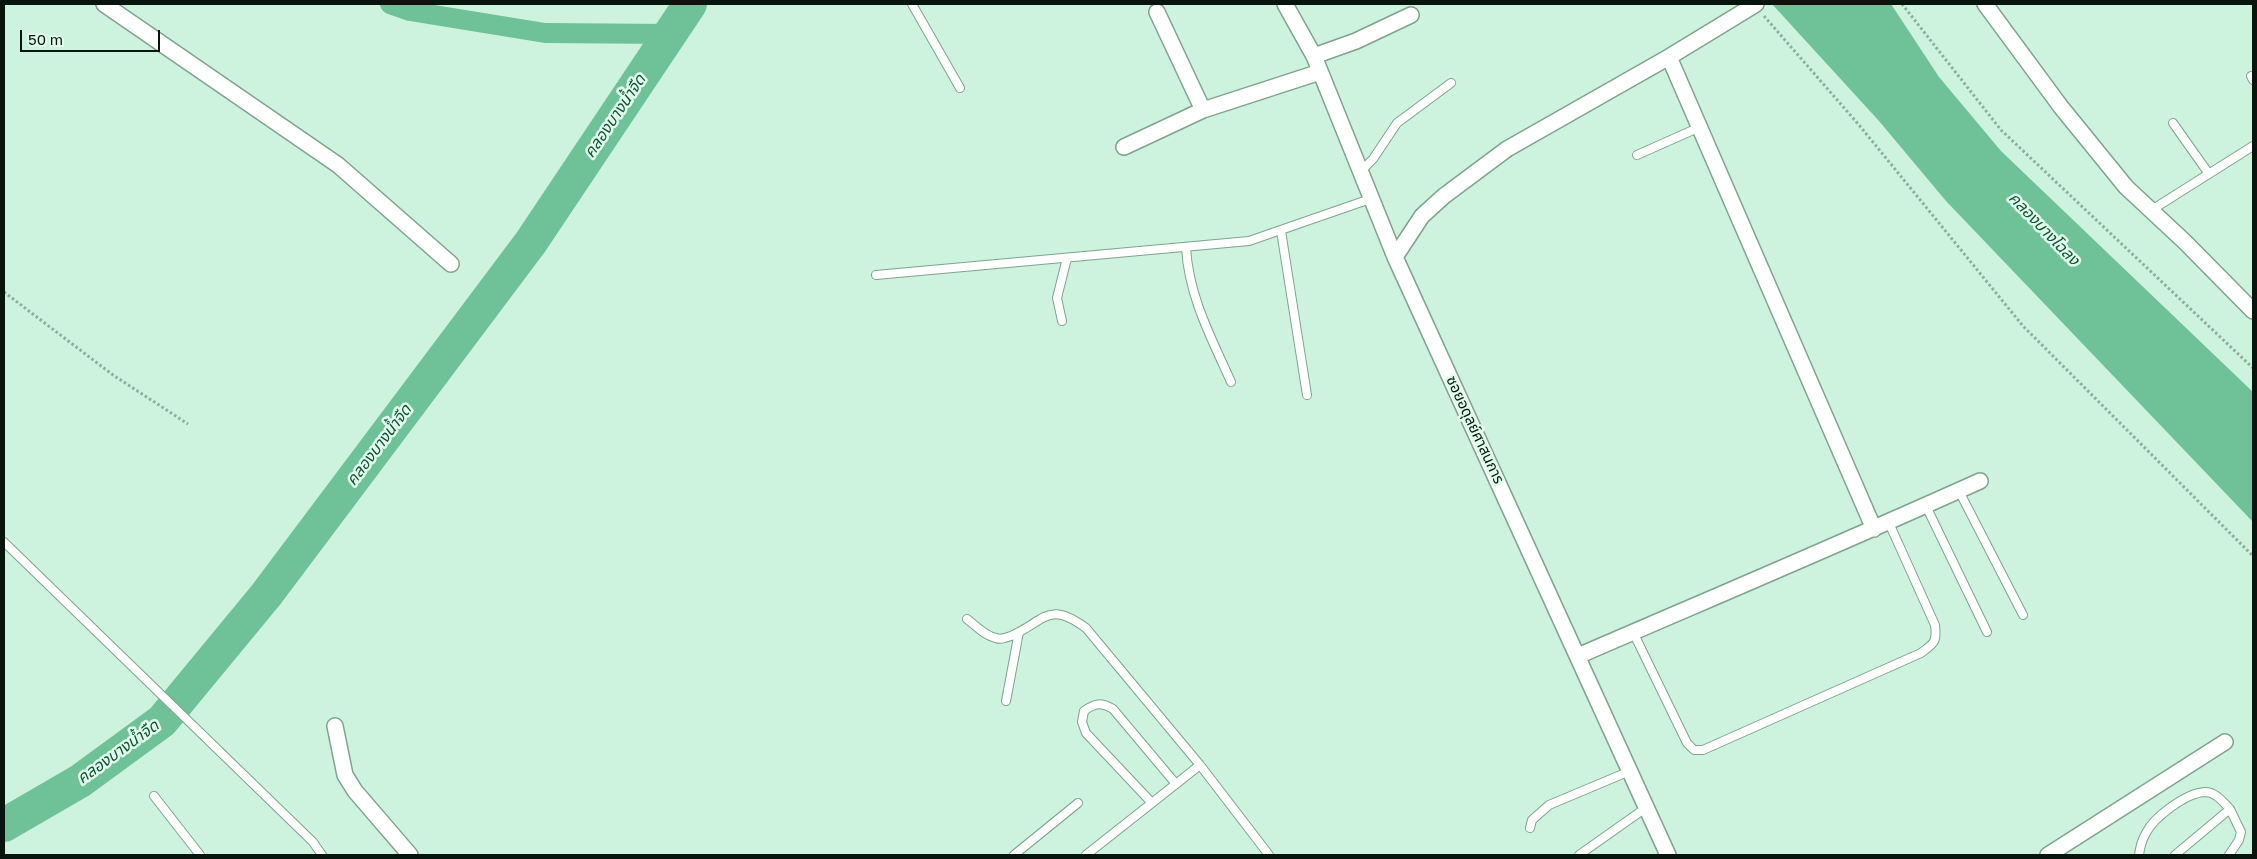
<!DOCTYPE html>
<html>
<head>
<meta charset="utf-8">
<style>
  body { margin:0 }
  #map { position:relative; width:2257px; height:859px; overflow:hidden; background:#cdf2dd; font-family:"Golos Text",sans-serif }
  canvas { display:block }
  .frame { position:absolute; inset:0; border:5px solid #08150e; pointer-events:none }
  .scale { position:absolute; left:20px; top:30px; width:140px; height:22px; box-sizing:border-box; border:2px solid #08150e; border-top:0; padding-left:6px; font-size:15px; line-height:18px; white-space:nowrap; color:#08150e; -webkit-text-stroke:4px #e0fdec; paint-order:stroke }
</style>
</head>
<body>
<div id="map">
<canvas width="2257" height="859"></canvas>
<div class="frame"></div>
<div class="scale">50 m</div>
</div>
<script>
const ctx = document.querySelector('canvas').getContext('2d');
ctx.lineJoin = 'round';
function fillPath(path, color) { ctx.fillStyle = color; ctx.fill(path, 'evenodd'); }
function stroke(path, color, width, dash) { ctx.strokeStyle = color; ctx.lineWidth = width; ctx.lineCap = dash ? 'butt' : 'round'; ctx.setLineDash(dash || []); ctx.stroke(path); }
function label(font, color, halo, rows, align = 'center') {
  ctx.font = font + ' "Golos Text","Noto Sans Thai",sans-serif'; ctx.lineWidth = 5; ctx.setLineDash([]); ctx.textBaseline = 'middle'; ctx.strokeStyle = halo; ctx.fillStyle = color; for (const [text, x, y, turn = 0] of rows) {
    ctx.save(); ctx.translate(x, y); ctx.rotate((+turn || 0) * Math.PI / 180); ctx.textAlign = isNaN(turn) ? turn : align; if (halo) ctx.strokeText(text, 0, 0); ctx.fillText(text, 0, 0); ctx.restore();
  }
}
const water = new Path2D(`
  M1772,4H1891L1939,77L2001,151L2253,392V522L1946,201L1879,121Z`);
const canal = new Path2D(`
  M390,4L410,11L545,33L670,34`);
const river = new Path2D(`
  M4,825L80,781L162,721L266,595L531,242L690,4`);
const path = new Path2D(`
  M1902,4L2001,130L2253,368
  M1764,16L1859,125L2023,326L2253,556
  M4,292L113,375L188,424`);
const lane = new Path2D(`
  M912,4L960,88
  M2251,76L2253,80
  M2173,123L2209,174
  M1637,155L1700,127
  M1361,171L1373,159L1397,123L1451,83
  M2150,211L2253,146
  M1281,231L1307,395
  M1186,248C1189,297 1211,337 1231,382
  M876,275L1249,241L1373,198
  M1062,321L1057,298L1067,258
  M1959,491L2023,615
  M1925,504L1987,632
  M4,542L313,842L322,855
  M967,619C975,625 985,636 996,638C1001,640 1005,638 1011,636C1045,621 1048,600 1086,628L1200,765L1269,855
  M1633,632L1687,743L1694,750H1703L1921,653C1934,643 1937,643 1935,625L1889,523
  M1006,701L1019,632
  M154,796L200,855
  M1152,803L1086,733L1082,722L1084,711C1095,703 1101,702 1113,709L1176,784
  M1530,828L1532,820L1549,805L1630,771
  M1014,855L1078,803
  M1086,855L1200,765
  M1579,855L1647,807
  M2139,855C2140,847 2142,840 2146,833C2154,817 2186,793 2205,792C2216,792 2223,802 2230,809
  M2175,855L2230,809L2241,832L2239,840L2229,855`);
const street = new Path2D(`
  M104,4L338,165L451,264
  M1285,4L1314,56L1395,257L1668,855
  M1985,4L2061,107L2126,187L2185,242L2253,311
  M1157,12L1203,110
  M1314,56L1356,41L1411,15
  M1669,57L1874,529
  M1124,147L1203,110L1320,72
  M1395,257L1422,216L1444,196L1507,149L1669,57L1756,4
  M1578,656C1712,598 1847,541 1980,481
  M335,726L345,775L355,791L410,855
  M2048,855L2225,742`);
const streetNames = [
  ["ซอยอดุลย์ศาสนการ",1475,430,65]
];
const waterNames = [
  ["คลองบางน้ำจืด",615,116,-56],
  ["คลองบางโฉลง",2044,229,46],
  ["คลองบางน้ำจืด",379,445,-53],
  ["คลองบางน้ำจืด",118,752,-36]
];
fillPath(water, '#6fc297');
stroke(canal, '#6fc297', 20);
stroke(river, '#6fc297', 34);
stroke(lane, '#80a38f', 10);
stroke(street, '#80a38f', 18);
stroke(path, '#8fad9c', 3, [2.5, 2.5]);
stroke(lane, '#fff', 8);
stroke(street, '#fff', 15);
label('15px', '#08150e', '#e0fdec', streetNames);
label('italic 16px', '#105236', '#e0fdec', waterNames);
</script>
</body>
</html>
